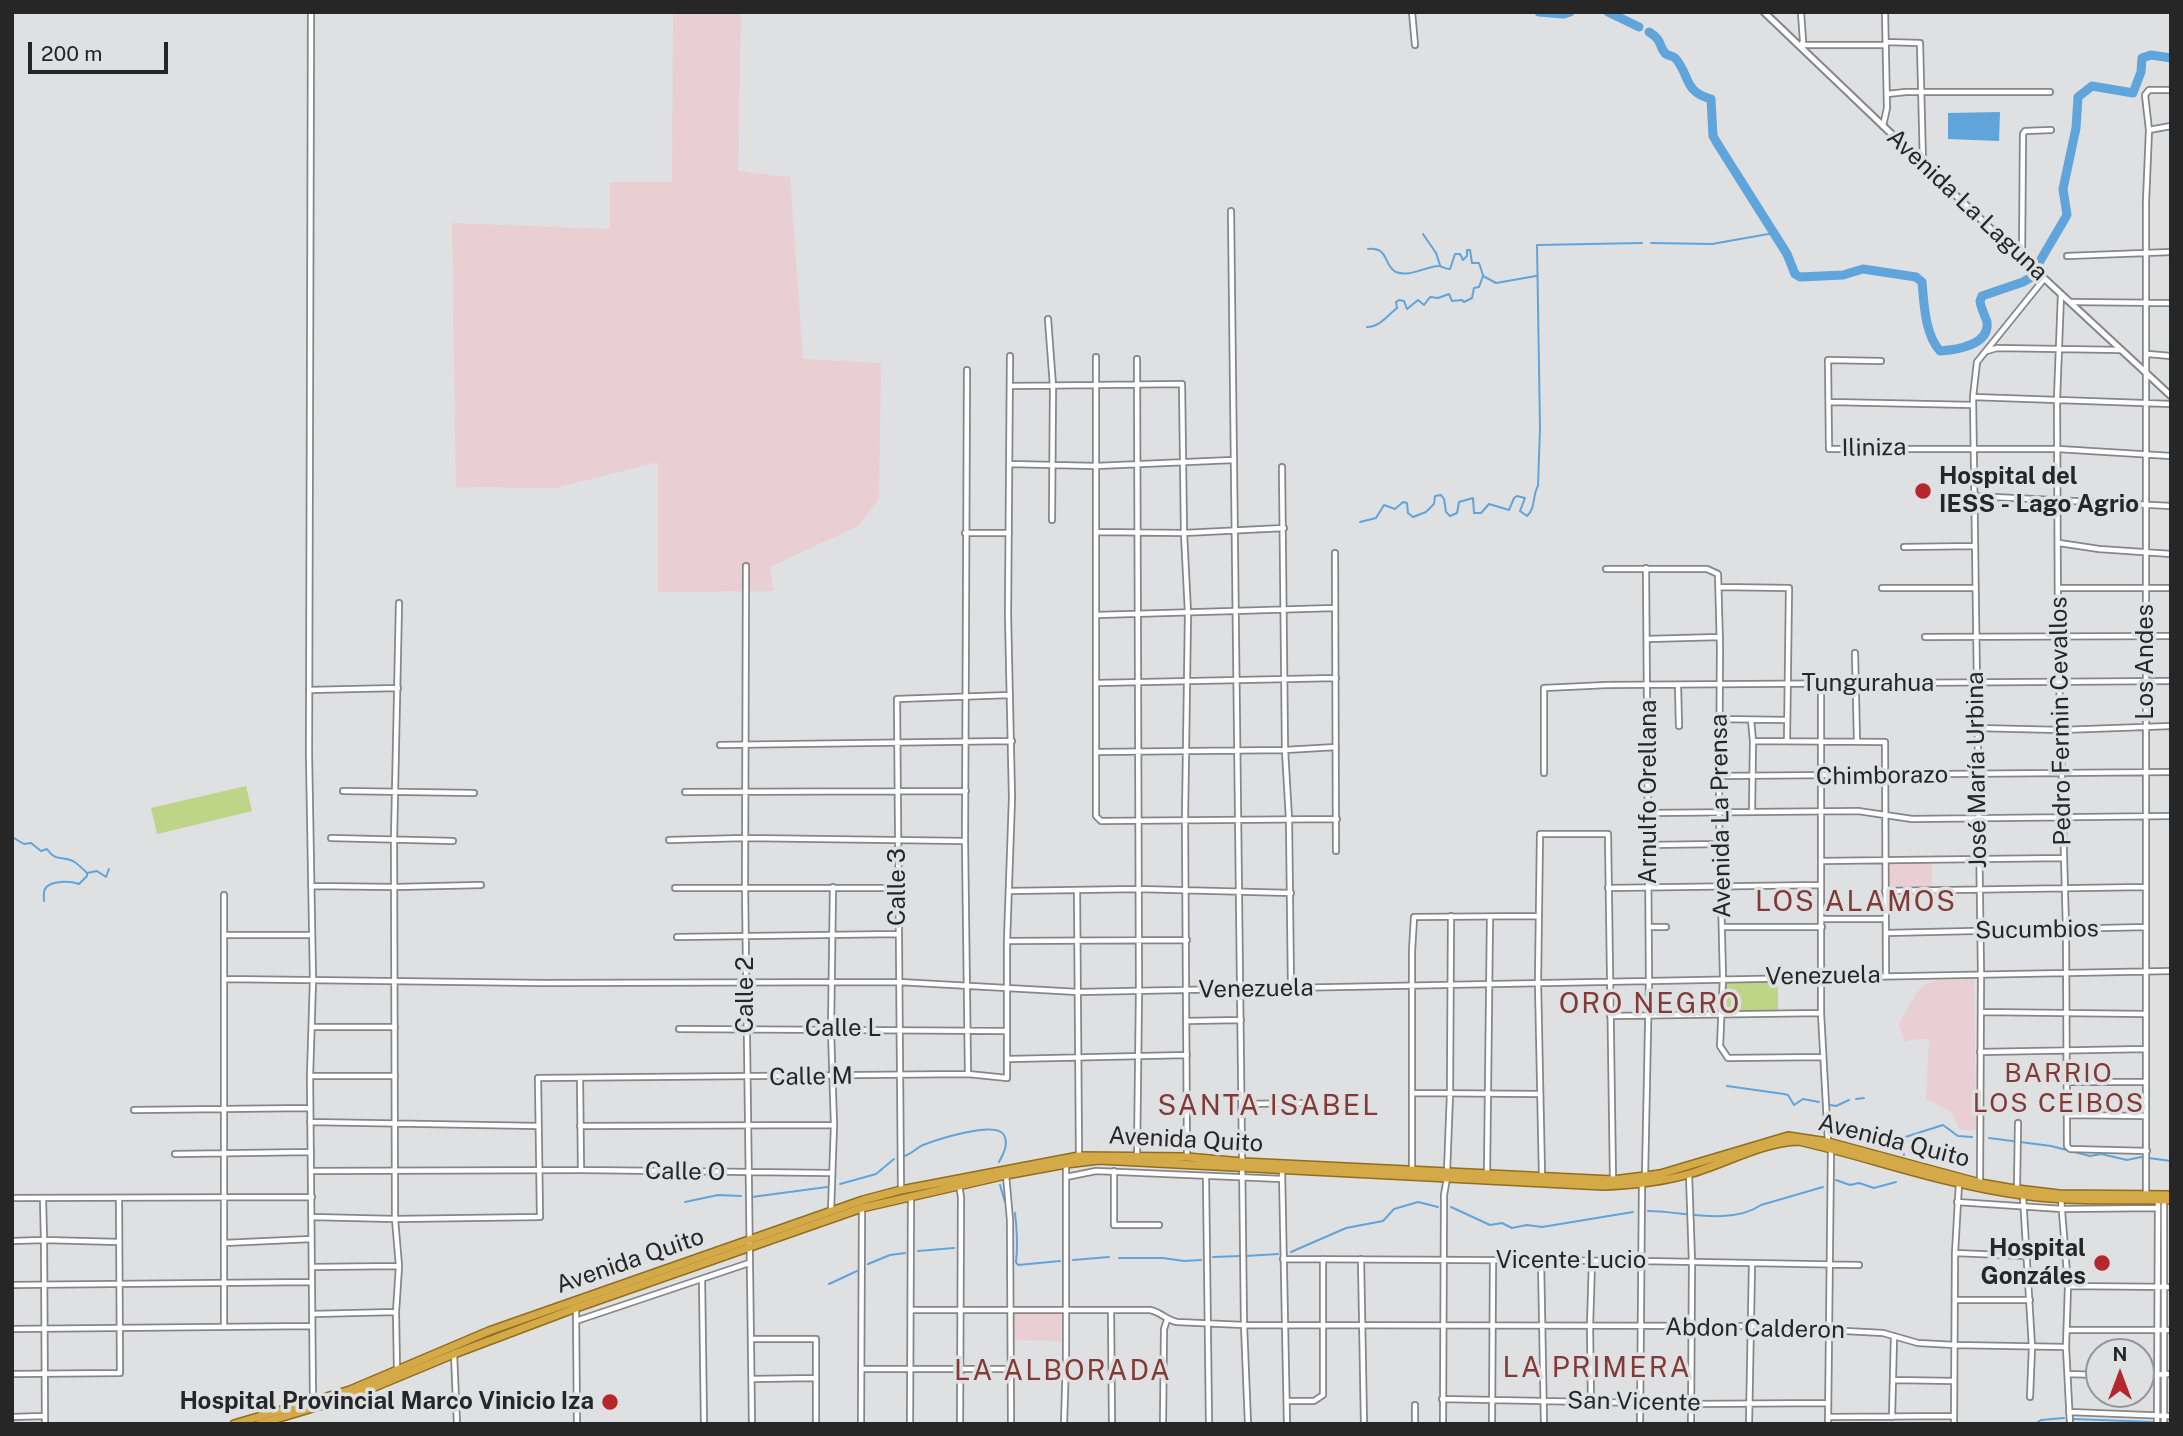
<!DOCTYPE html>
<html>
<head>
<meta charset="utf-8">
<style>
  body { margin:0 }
  #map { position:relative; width:2183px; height:1436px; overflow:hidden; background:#dfe0e2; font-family:"Public Sans",sans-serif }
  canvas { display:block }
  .frame { position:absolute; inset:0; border:14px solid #262627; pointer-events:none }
  .north { position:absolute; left:2085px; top:1338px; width:70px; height:70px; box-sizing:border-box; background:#dfe0e2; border:2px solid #959697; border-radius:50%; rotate:0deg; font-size:19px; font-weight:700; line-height:28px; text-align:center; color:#262627 }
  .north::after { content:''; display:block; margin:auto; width:24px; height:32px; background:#b6262d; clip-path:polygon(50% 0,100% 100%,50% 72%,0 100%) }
  .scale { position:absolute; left:28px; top:42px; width:140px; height:32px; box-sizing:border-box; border:4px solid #262627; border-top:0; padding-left:9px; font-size:21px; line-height:24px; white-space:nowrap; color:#262627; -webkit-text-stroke:5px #dfe0e2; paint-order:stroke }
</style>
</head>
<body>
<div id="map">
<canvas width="2183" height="1436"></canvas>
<div class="frame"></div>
<div class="north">N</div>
<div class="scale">200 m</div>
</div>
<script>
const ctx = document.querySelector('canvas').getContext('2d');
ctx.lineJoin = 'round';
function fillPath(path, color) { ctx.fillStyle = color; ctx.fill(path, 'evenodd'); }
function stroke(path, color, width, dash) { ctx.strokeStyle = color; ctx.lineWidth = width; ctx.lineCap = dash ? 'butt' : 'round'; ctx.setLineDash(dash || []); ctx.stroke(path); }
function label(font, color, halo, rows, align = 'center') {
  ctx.font = font + ' "Public Sans",sans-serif'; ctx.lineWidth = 7; ctx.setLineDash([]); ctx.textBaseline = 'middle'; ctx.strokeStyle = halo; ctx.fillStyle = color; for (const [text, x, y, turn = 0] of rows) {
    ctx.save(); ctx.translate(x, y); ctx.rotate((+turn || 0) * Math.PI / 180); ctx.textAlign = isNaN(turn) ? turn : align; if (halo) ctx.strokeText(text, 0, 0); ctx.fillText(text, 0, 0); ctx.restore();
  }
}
const industrial = new Path2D(`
  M673,12H741L738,171L790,177L803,359L881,363L879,499L858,526L770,567L773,591L658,592V462L555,488L456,487L452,223L610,229V182H672Z
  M1888,863H1932V889H1888Z
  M1974,979L1976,1130H1960L1952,1113L1926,1098L1929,1039H1914L1904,1042L1899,1024L1917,992L1928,983L1938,980Z
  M1014,1313H1061V1341L1014,1340Z`);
const green = new Path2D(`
  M246,786L252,811L157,834L151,808Z
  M1724,982H1778V1010H1724Z`);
const water = new Path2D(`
  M2000,112L1999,141L1948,139V113Z`);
const stream = new Path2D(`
  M1423,234L1436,253L1440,265
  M1651,243L1712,244L1774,233
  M1368,249C1390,247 1383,266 1396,272C1409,278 1429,265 1440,266C1443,267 1446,269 1450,269L1455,254H1460L1463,260L1467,256V250H1470L1472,263H1479L1483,275
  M1367,327C1380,327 1387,316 1397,308L1396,302L1399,300L1404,301L1407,309L1418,300L1424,305L1430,297L1438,298L1449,294L1452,301L1462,300L1464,302L1472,298L1474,288L1479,287L1483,276L1496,283L1536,276
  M1360,522L1376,518L1384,505L1395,509L1403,502L1407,503L1408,513L1413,517L1426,512L1434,504L1435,496L1441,495L1444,499L1446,512L1450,516L1457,513L1459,502L1473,498L1474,513H1481L1489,504L1509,510L1514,498L1517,496L1525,498L1520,511L1527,516C1536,508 1532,496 1538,486L1540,428L1537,245L1642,243
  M12,837L24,844L31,843L41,851L47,849C57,863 61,855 73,861C78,864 83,869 87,873
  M44,901C44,897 43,893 45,889C50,880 71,881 79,884L87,876V873L97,871L106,877L109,869
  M1727,1086L1784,1094L1788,1095L1794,1105L1803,1099L1819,1102
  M1856,1099L1864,1098
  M1830,1105L1836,1106L1849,1100
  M1989,1138L2051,1146L2090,1156L2101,1154L2127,1160L2141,1157L2171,1161
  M1904,1155L1899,1139L1943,1125L1958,1136L1972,1137
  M904,1156C912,1154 916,1148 923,1145C936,1140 996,1120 1004,1135C1009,1145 1003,1154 999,1162
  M1836,1180L1850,1185L1859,1183L1874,1188L1896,1182
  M840,1184L876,1174L894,1159
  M1000,1185L1005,1202
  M752,1197L827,1187
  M685,1202L718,1195L741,1196
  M1451,1207L1490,1225L1502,1223L1512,1228L1527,1225L1542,1227L1633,1212
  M1648,1211C1682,1211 1730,1226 1761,1205L1823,1187
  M1015,1213C1017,1230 1018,1246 1016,1262L1018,1265L1060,1261
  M918,1251L954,1248
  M1291,1252L1346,1228L1383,1221L1394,1209L1418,1202L1438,1207
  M1246,1256L1278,1254
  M1213,1257L1240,1256
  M1119,1258H1163L1184,1261L1201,1260
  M1073,1260L1109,1257
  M868,1264L890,1255L905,1253
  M829,1284L857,1271
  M2073,1419L2154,1422
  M2167,1420H2171
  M2035,1424L2041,1420L2064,1418`);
const river = new Path2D(`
  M1539,12L1564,14L1570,12
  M1608,12L1639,27
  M1649,32C1663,40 1659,48 1666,54C1669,56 1674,56 1676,59C1690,76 1684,92 1711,99L1713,136L1717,143L1787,254L1795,274L1800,277L1843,275L1863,269L1916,277L1922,282C1924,304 1925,335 1940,351C1956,350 1990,345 1987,322C1985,315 1981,309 1980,301L1982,296L2023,282L2030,278L2067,215L2063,189L2076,128L2078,97L2092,86L2133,93L2141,72L2142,58L2151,55L2171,58`);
const minor = new Path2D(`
  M311,12L309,755L313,980L310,1076L313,1400
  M1412,12L1415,45
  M1886,42L1920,43L1923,164
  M1803,45H1886
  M1801,47L1803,41L1801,12
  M1887,94L1906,92H2050
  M1883,126L1887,108L1885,12
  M2149,130L2171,126
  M1231,211L1244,1325L1248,1424
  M2067,256L2171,252
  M2022,258L2023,134L2025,131L2051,130
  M2061,294L2057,399L2058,636L2066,929L2067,1146L2070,1149L2147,1151
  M2071,302L2171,303
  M1048,319L1053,386L1052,520
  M1987,351L1997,348L2121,350
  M2148,354L2171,356
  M1096,357V816L1101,821L1337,819
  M1881,361L1828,360L1829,449H2058L2171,456
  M967,370L965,841L968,1074
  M1011,386L1182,384L1184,533L1188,613L1185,820L1187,1156
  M1973,397L2171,404
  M1830,402L1973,405
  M1010,464L1096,466L1233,460
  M1282,467L1285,750L1289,819L1291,988
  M1974,496L2171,506
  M1096,532L1184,533L1284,528
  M965,533H1009
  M2059,543L2099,549L2171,554
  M1904,547L1975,546
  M1335,553L1336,851
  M746,566L745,886L752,1424
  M1606,569H1707L1718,574L1720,647L1719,812L1723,978L1720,1046L1728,1058L1823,1057
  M1719,587L1789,588L1787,741
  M1882,588H1975
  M2059,588H2168
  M1097,615L1335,608
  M1925,637L2171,636
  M1647,639L1720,637
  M1855,653L1857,741
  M1097,683L1336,678
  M1821,685V1013L1828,1142L1831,1149L1828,1424
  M1678,686L1679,726
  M309,690L398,688
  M1719,719L1787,720
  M1751,720L1753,741L1752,812
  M1976,728L2061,730L2171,726
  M1753,741L1885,742L1886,975
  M720,745L1012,741
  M1098,752L1285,750L1336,747
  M1544,773V688L1607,685L2171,681
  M1719,776L2171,772
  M343,791L474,793
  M685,792L966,791
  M1649,813L1858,811L1912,819L2171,816
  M331,838L453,841
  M669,840L745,838L965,841
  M1649,845L1720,844
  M1821,861L2064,858
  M311,886L395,887L481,885
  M675,888H898
  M1608,888L1821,885
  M1077,890L1079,1156
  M1009,891L1138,889L1291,893
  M1885,891L2145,887
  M1821,919H1885
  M1649,927H1666
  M1722,927H1822
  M1886,933L2146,927
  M225,935H312
  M677,937L897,934
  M1007,941L1187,940
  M224,979L544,983L899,982L1078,992L2171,971
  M1981,1012L2145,1014
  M1610,1016L1821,1013
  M1186,1021L1241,1020
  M312,1027H395
  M679,1029L1006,1031
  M1980,1052L2146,1049
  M1009,1059L1187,1055
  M310,1076H395
  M580,1078L581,1170
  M2067,1082H2146
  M1412,1093L1539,1094
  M1243,1104L1301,1103
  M134,1110L310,1108
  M2067,1115L2146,1116
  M310,1122L538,1126
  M580,1126L834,1125
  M175,1154L311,1152
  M1137,1155L1139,992L1137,359
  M1412,1170V951L1414,917L1539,916
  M311,1171L581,1170L831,1173
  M1114,1171V1225H1159
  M1282,1171L1287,1424
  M1447,1172L1450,1094L1451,916
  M1487,1174L1490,917
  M1689,1174L1692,1262L1691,1424
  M1006,1175L1010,1220L1011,1424
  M1066,1177L1096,1171L1282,1179
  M1206,1177L1209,1424
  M1542,1177L1538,982L1540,834H1608L1613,1180
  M1645,1177L1649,980L1646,568
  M1980,1183L1981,973L1973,397L1977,362L2044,279
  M959,1185L961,1197L960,1424
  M2017,1188L2018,1123
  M901,1190L897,699L1010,695
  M2146,1194V202L2149,130L2145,95L2149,90H2171
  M2023,1196L2032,1347L2030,1397
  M12,1198L312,1197
  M2061,1199L2068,1286L2066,1347L2070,1424
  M2164,1201V1424
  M1957,1202L2062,1209L2158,1208
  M831,1211L834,1125L831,1030L833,887
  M312,1217L395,1219L540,1217L538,1078L968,1074L1007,1078V941L1012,798L1008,615L1010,356
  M12,1241L44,1240L43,1199
  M224,1243L311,1239
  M1955,1253L2027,1256
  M1283,1259L1642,1261L1859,1265
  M1361,1259L1364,1424
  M1541,1260L1544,1424
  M312,1267L399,1266
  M702,1279L704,1424
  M12,1285L312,1282
  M2068,1286L2171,1287
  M1955,1300H2030
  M576,1309L577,1424
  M912,1310H1150C1161,1312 1166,1320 1177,1322L1244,1325L1751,1326L1883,1333L1918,1343L1955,1345L2066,1347
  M1111,1310L1112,1424
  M312,1314L396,1312
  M576,1321L749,1263
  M224,1327V895
  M12,1329L312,1326
  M2067,1330H2171
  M751,1339H816V1424
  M454,1354L457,1424
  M861,1369H1010
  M397,1370L396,1312L399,1266L395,1219L394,840L399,603
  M12,1374L120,1373L119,1199
  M2068,1374L2099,1375
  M2141,1375L2171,1374
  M752,1379L816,1378
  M1893,1380L1954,1381
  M1442,1399L1692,1404L1827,1403
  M1287,1401H1314L1323,1395V1259
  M1591,1402L1590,1326L1592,1261
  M1415,1405V1424
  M2069,1412L2171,1416
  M12,1417L44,1416
  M1828,1417L1954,1416
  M1892,1417L1894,1336
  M45,1424L44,1240L119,1242
  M861,1424L862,1208
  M910,1424L911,1197
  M1064,1424L1066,1360V1164
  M1163,1424L1164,1329L1167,1320
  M1443,1424L1444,1195L1447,1178
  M1492,1424L1493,1260
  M1640,1424L1642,1185
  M1749,1424L1752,1264
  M1954,1424L1955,1253L1959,1183
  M2157,1424L2158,1201`);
const tertiary = new Path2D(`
  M1764,12L1991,229L2171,396`);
const trunk = new Path2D(`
  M234,1424L350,1390L489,1331L863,1200L901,1190L1079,1156L1187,1157L1243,1162L1613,1180L1660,1174L1788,1136L1828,1142L1980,1183L2009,1188L2059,1194L2171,1195
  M259,1424L353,1396L454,1354L576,1308L862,1208L1006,1175L1066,1164L1099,1160L1603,1186C1633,1185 1661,1182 1689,1174C1725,1164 1761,1142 1799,1141C1873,1158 1946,1185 2022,1195C2071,1202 2121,1199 2171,1200`);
const markers = [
  [1923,491,9,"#b6262d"],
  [2102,1263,9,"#b6262d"],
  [610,1402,9,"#b6262d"]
];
const streetNames = [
  ["Avenida La Laguna",1967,205,43],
  ["Iliniza",1874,448,-1],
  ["Los Andes",2146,662,-90],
  ["Tungurahua",1868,684],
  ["Pedro Fermin Cevallos",2061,721,-91],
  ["José María Urbina",1977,770,-91],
  ["Chimborazo",1882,776,-1],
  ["Arnulfo Orellana",1649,792,-90],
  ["Avenida La Prensa",1721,816,-91],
  ["Calle 3",898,887,-90],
  ["Sucumbios",2037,930,-1],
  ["Venezuela",1823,976,-1],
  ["Venezuela",1256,989,-1],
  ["Calle 2",746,995,-90],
  ["Calle L",843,1029],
  ["Calle M",811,1077,-1],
  ["Avenida Quito",1186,1140,3],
  ["Avenida Quito",1894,1141,14],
  ["Calle O",685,1172,1],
  ["Avenida Quito",630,1261,-19],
  ["Vicente Lucio",1571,1261],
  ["Abdon Calderon",1755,1329,1],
  ["San Vicente",1634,1402,1]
];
const poiNames = [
  ["Hospital del",1939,477,"left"],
  ["IESS - Lago Agrio",1939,505,"left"],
  ["Hospital",2086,1249],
  ["Gonzáles",2086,1277],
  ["Hospital Provincial Marco Vinicio Iza",594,1402]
];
const neighbourhoodNames = [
  ["BARRIO",2059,1074],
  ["LOS CEIBOS",2059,1104]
];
const quarterNames = [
  ["LOS ALAMOS",1856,902],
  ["ORO NEGRO",1650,1004],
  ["SANTA ISABEL",1269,1106],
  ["LA PRIMERA",1597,1368],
  ["LA ALBORADA",1063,1371]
];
fillPath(industrial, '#e9ced4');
fillPath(green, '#bed486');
fillPath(water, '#5fa5dc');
stroke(stream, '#5fa5dc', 2);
stroke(river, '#5fa5dc', 9);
stroke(minor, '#868688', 8);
stroke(tertiary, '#868688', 9);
stroke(trunk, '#916e1f', 10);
stroke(minor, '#fff', 4.5);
stroke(tertiary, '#fff', 5);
stroke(trunk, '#d4aa48', 7);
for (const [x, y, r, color] of markers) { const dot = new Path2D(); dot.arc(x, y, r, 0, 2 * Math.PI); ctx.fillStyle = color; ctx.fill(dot); stroke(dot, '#dfe0e2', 2.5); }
label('24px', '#262627', '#dfe0e2', streetNames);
label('bold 24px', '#262627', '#dfe0e2', poiNames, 'right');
ctx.letterSpacing = '2px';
label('26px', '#823a37', '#dfe0e2', neighbourhoodNames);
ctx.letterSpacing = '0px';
ctx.letterSpacing = '2px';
label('28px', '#823a37', '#dfe0e2', quarterNames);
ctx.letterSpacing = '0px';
</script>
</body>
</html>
